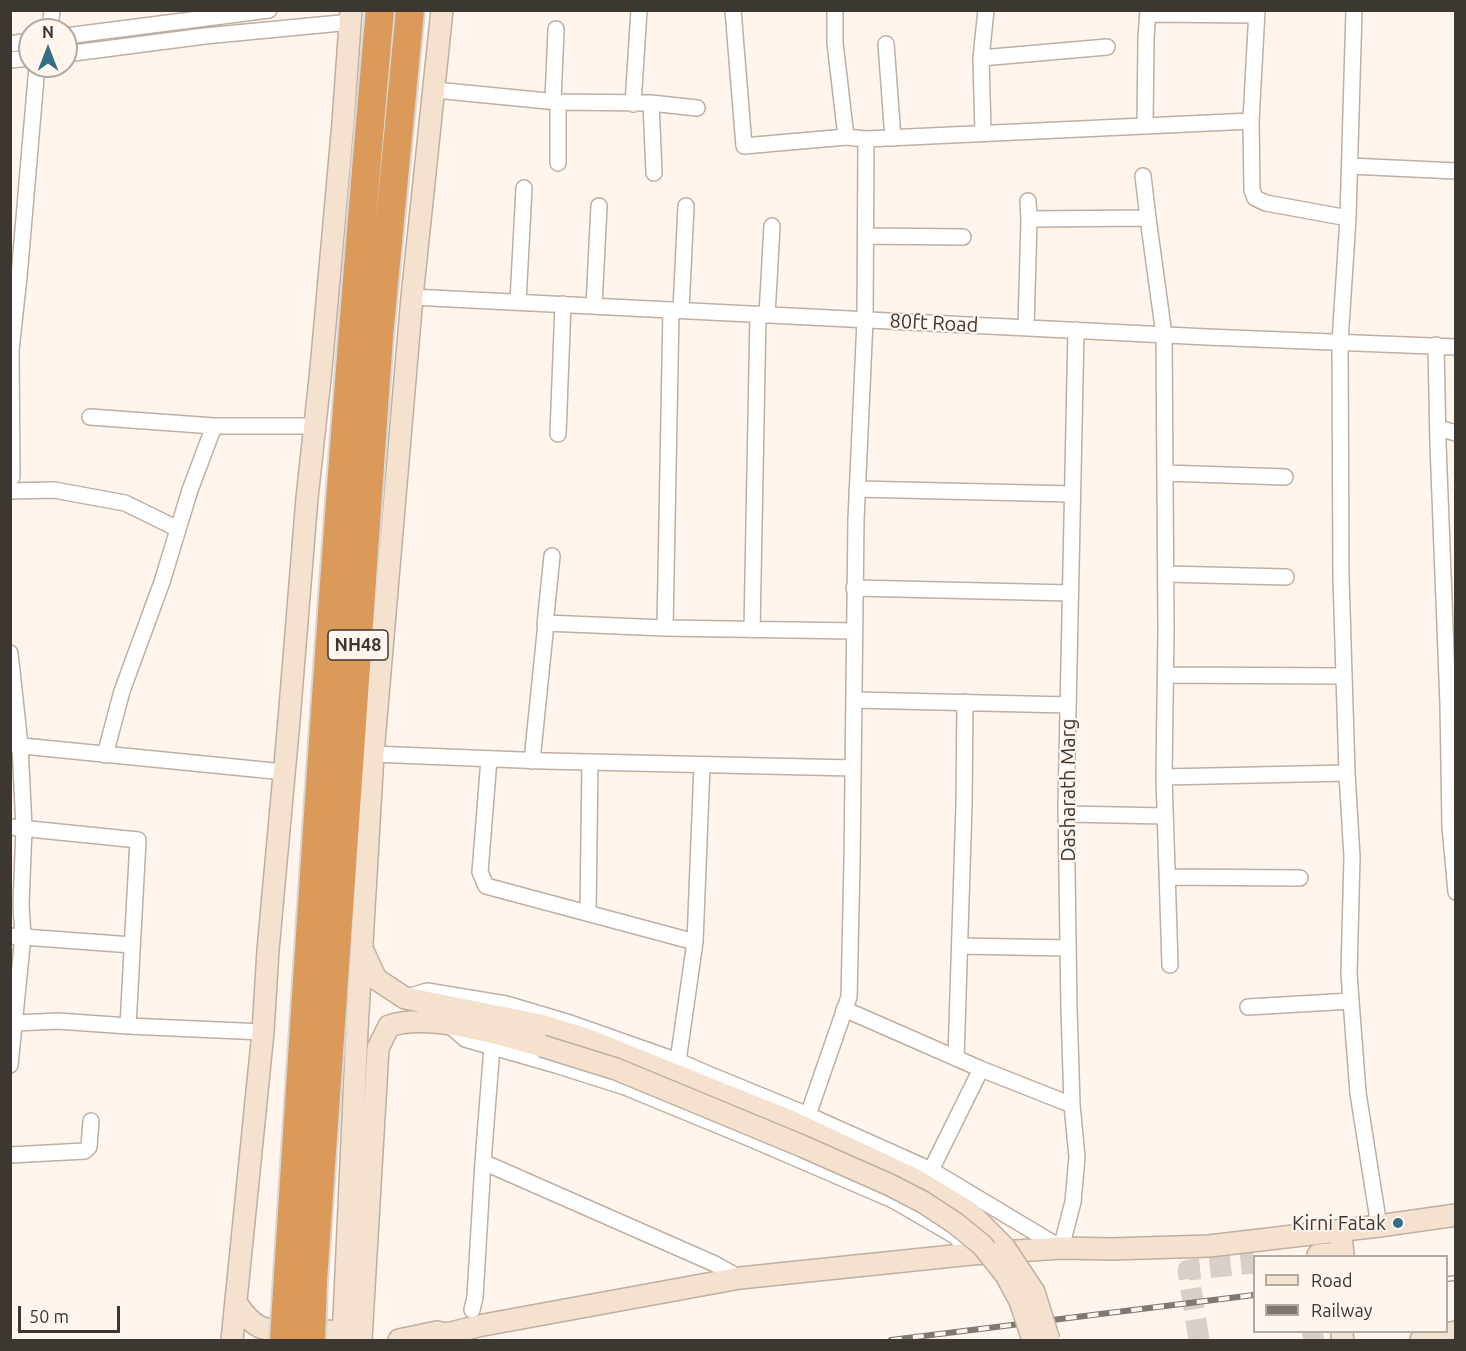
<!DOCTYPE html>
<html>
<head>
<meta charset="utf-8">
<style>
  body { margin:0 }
  #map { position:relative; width:1466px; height:1351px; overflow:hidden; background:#fff5ed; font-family:Ubuntu,sans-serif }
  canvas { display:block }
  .frame { position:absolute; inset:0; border:12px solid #3d3732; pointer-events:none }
  .legend { position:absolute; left:1253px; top:1255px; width:195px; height:78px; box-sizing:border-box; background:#fff5ed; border:2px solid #b1a9a2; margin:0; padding:8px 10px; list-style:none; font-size:18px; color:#3d3732 }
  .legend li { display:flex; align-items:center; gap:12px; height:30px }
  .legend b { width:30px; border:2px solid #b1a9a2 }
  .north { position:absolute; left:18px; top:18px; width:60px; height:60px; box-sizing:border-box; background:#fff5ed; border:2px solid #b1a9a2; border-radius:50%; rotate:0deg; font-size:16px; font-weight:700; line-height:24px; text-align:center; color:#3d3732 }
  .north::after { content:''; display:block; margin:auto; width:21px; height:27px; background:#336d86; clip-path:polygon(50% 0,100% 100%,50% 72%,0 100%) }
  .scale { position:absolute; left:18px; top:1306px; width:102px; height:27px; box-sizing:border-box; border:3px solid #3d3732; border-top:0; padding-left:8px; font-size:18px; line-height:21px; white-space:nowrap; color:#3d3732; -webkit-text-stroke:4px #fff5ed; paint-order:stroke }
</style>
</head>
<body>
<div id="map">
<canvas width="1466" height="1351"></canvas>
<div class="frame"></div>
<ul class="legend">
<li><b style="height:8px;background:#f4e1ce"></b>Road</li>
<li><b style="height:8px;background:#7f7872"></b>Railway</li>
</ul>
<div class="north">N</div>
<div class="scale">50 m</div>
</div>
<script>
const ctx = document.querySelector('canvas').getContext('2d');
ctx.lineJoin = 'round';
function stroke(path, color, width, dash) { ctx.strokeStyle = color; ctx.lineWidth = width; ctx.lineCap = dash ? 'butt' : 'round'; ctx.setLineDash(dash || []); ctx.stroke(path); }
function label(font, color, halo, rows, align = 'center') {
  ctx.font = font + ' Ubuntu,sans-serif'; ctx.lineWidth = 4.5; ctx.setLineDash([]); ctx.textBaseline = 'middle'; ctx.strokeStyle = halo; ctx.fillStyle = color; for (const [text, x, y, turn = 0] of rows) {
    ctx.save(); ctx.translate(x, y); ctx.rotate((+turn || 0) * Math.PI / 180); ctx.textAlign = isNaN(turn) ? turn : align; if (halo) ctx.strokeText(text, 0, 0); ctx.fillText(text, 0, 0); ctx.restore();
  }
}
const secondaryTunnel = new Path2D(`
  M1199,1340L1188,1270L1254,1263
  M1303,1340L1342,1335`);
const street = new Path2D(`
  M733,10L744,146L846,137L866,139L1251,121
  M835,10V43L846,137
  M1257,10L1251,121L1252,190L1255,198L1266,203L1348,218
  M1354,10L1348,218L1340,342L1341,577L1347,773L1352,857L1349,974L1358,1093L1379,1226
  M1148,14L1257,15
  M50,30L52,10
  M66,36L269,10
  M10,44L30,41
  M886,44L893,138
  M66,54L205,36L351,22
  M981,58L1107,47
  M10,60L30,58
  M435,90L558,102L651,103L697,108
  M553,101L556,29
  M558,102V163
  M651,103L654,173
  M633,104L639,10
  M1145,126L1146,38L1148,10
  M983,133L981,58L986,10
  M1350,166L1456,171
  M1143,176L1148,218
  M1028,201L1029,219
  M866,236L963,237
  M412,297L1207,337L1456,347
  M518,302L524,188
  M594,306L599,206
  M681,310L686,206
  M767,315L772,226
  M1026,328L1029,219L1148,218L1164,335L1166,630L1164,777L1170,965
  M1436,345L1438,444L1448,704L1450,826L1456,892
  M90,417L214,426H315
  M1438,428L1456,433
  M558,434L563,304
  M1165,473L1285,477
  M12,477L11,350L19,277L37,66
  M857,489L1072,494
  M10,491L54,490L125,503L178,529
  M1166,574L1286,577
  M854,588L1070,593
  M545,625L552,556
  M665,628L671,310
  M752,630L758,314
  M10,653L20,745L24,828L21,905L23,936L10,1065
  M1166,675L1344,676
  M854,700L1068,705
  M13,745L284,772
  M373,754L545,761L853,768
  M105,755L122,691L162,582L190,490L214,426
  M489,759L480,872L486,886L695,942
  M532,761L546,623L665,628L854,631
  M1164,777L1347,773
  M1067,814L1165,816
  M10,827L138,840L128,1026
  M1168,877L1300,878
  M588,913L590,762
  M10,936L132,945
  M960,946L1068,948
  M407,997L427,991L506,1004L570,1023L678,1061L708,1074L808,1115L931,1170L1061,1248L1073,1202L1077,1157L1072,1105L1069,1008L1066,806L1076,330
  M1248,1007L1351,1001
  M844,1009L981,1069L1072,1105
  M15,1023L58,1021L128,1026L263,1032
  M448,1024L465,1039L556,1065L625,1087L749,1138L893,1200L955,1236L972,1254
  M956,1058L964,805L965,702
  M678,1061L695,942L702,765
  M808,1115L849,997L852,863L856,520L865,320L866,139
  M10,1155L85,1151L89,1147L91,1121
  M483,1162L715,1264L740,1278
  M931,1170L981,1069
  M472,1310L475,1297L483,1162L492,1047`);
const secondary = new Path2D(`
  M364,953L376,979L405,998L541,1025L586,1039L790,1121L914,1179L970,1213L1004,1247
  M1318,1255L1343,1253L1340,1231
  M237,1304C243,1313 250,1322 260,1327C276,1334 338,1331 358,1330
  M1342,1335L1343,1340
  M232,1340L263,1032L268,950L289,720L307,498L321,369L343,123L351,10
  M343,1340L357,1030L373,754L412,297L442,10
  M361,1340L378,1048L389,1026C429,1012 501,1035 542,1046
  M399,1340L437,1332L447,1334
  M440,1340L447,1334L478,1326L740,1278L972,1254L1061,1248L1111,1249L1209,1246L1379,1226L1456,1215
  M1421,1340L1456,1332`);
const highway = new Path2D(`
  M288,1275C315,853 342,431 380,10
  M313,1280L379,336L410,10`);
const rail = new Path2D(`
  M1446,1279L1456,1278
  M891,1340L1254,1295`);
const secondaryBridge = new Path2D(`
  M542,1046L616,1069L802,1146L890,1185L923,1202L955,1223L982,1245L1006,1275L1020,1301L1033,1340
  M1004,1247L1034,1292L1049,1340`);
const highwayBridge = new Path2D(`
  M284,1340L288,1275
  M311,1340L313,1280`);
const markers = [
  [1398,1223,6,"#336d86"]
];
const shields = [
  [358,645,60]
];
const shieldNames = [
  ["NH48",358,645]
];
const streetNames = [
  ["80ft Road",934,323,3],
  ["Dasharath Marg",1068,790,-90]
];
const poiNames = [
  ["Kirni Fatak",1386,1223]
];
stroke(secondaryTunnel, '#d8cfc8', 21, [21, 10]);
stroke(street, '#beafa2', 18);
stroke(secondary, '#beafa2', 24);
stroke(highway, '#d8d7d6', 32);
stroke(street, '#fff', 15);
stroke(secondary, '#f4e1ce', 21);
stroke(highway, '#dc9a5a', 28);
stroke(rail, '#7f7872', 6);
stroke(rail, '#fff5ed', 4, [11]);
stroke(secondaryBridge, '#beafa2', 24, []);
stroke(highwayBridge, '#d8d7d6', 32, []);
stroke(secondaryBridge, '#f4e1ce', 21);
stroke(highwayBridge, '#dc9a5a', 28);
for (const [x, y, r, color] of markers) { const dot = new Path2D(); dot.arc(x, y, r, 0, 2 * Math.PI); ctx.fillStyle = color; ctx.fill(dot); stroke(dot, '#fff5ed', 2); }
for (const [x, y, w] of shields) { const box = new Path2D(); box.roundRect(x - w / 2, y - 15, w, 30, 4.5); ctx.fillStyle = '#fff5ed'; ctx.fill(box); stroke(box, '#3d3732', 1.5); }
label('bold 18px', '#3d3732', null, shieldNames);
label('20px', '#3d3732', '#fff5ed', streetNames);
label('20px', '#3d3732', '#fff5ed', poiNames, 'right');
</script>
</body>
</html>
